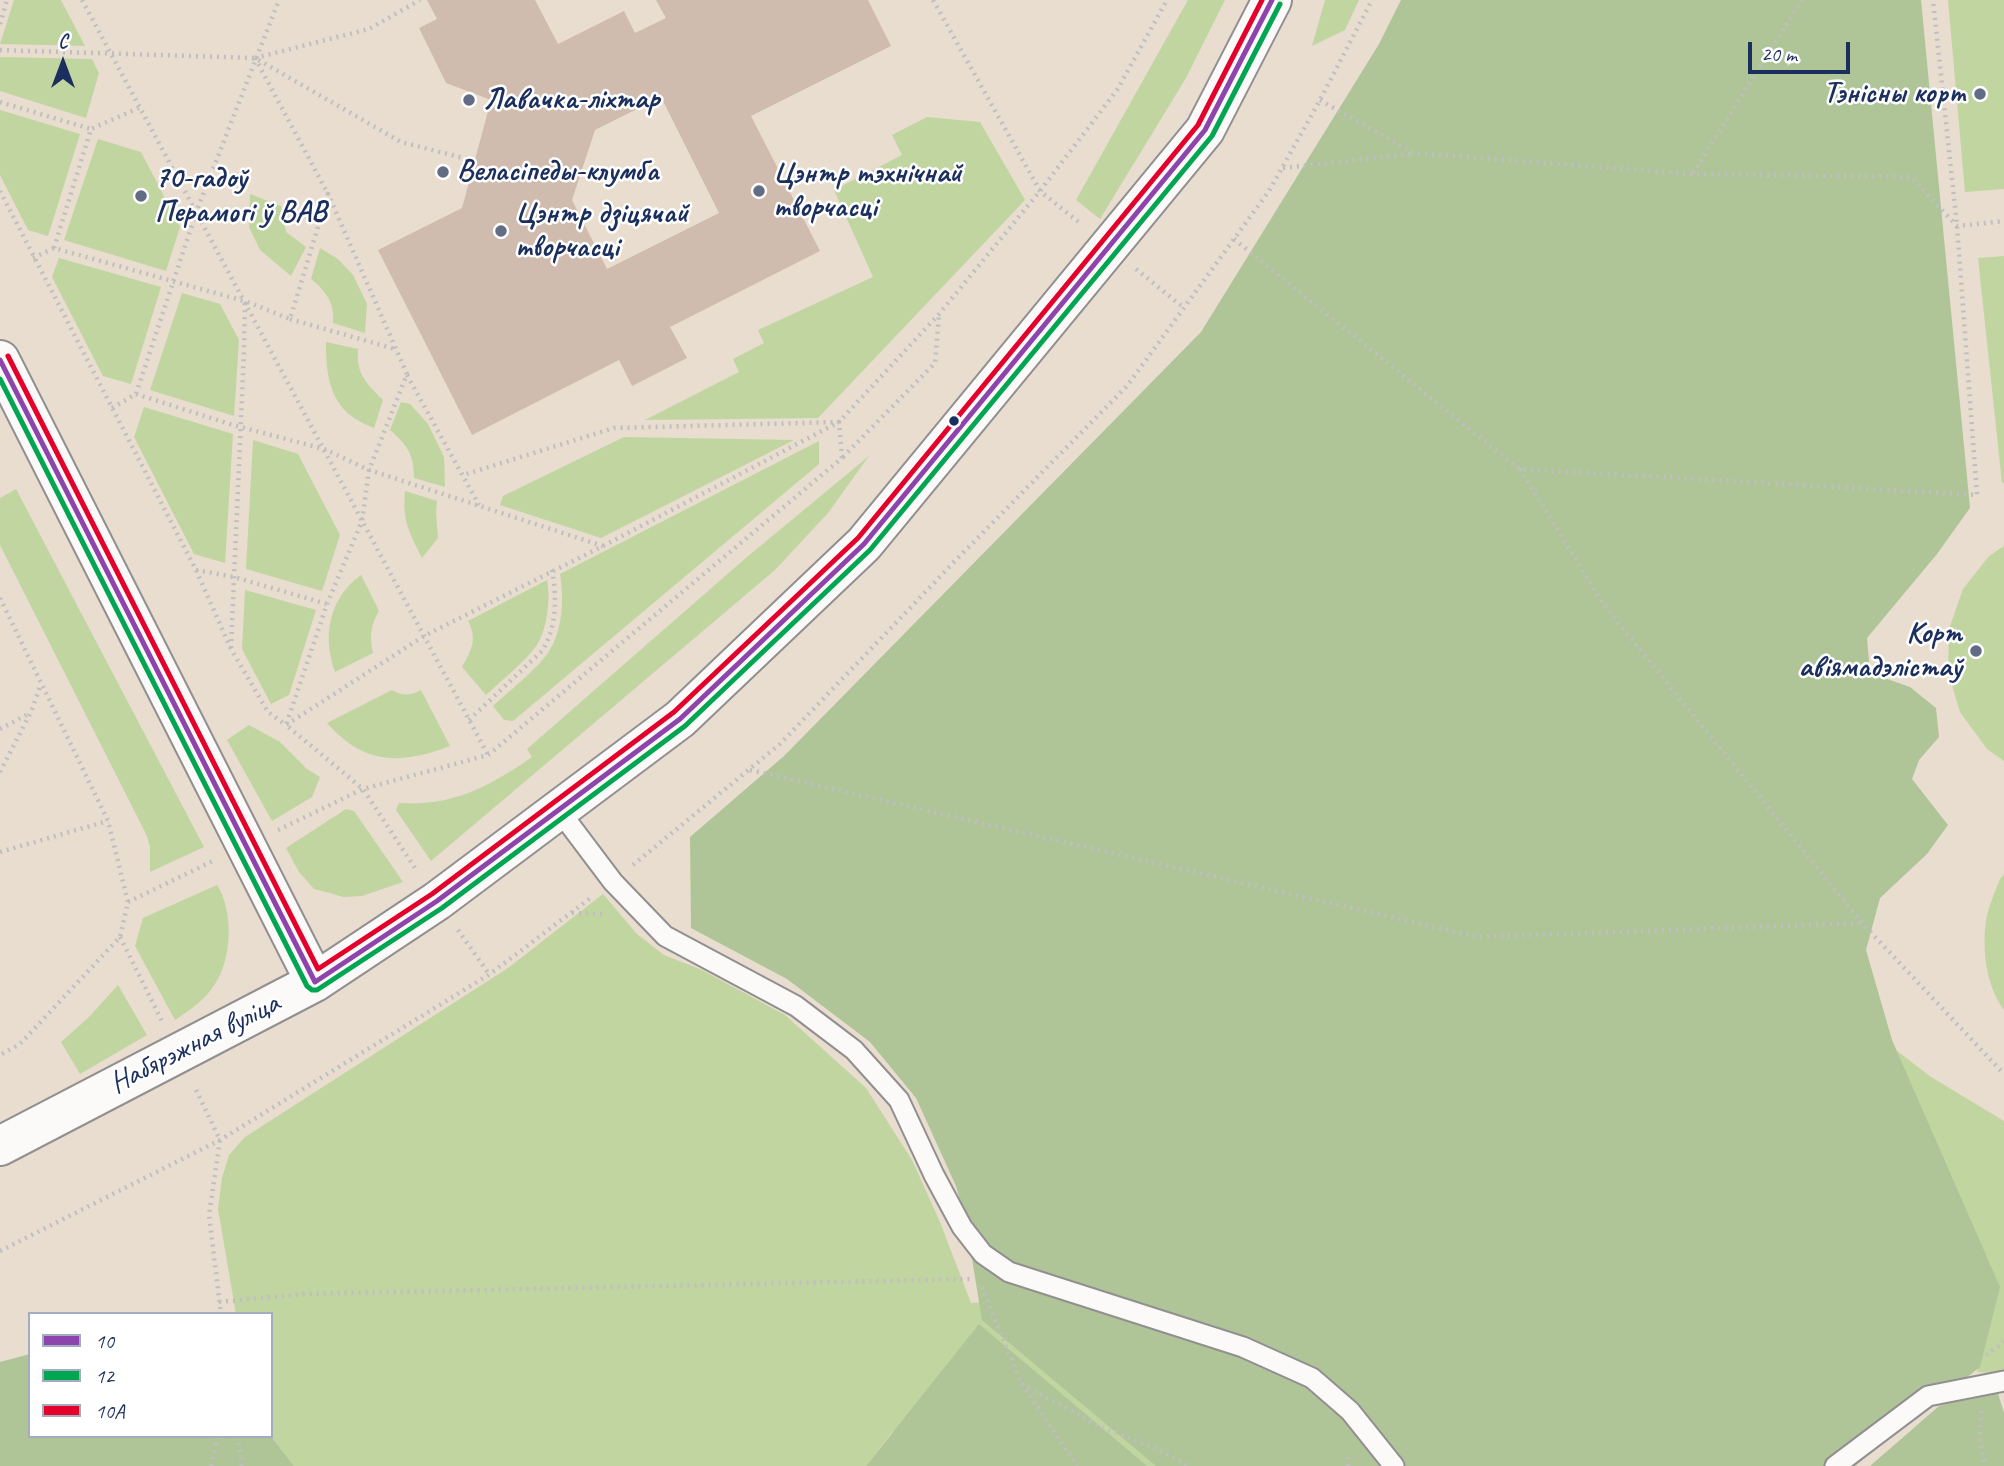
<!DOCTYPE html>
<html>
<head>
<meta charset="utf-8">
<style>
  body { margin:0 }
  #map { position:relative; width:2004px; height:1466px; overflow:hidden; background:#e8ddce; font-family:Caveat,sans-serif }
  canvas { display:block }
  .legend { position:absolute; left:28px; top:1312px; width:245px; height:126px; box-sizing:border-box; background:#fff; border:2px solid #a4acbf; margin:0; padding:9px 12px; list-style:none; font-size:21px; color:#1b2f5e }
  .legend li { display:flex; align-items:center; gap:14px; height:35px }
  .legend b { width:35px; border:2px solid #a4acbf }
  .north { position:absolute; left:28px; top:28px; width:70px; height:70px; -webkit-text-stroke:5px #fff; paint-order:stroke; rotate:0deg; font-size:19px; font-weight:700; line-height:28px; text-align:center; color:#1b2f5e }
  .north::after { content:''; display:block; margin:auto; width:24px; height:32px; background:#1b2f5e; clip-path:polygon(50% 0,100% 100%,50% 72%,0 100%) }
  .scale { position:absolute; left:1748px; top:42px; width:102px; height:32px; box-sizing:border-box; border:4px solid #1b2f5e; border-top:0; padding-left:9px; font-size:21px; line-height:24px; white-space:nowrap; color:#1b2f5e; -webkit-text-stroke:5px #fff; paint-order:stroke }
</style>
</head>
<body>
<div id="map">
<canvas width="2004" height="1466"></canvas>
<ul class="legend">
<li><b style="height:9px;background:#8e44ad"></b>10</li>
<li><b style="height:9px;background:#00a651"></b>12</li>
<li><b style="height:9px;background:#e4002b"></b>10A</li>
</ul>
<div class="north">С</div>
<div class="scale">20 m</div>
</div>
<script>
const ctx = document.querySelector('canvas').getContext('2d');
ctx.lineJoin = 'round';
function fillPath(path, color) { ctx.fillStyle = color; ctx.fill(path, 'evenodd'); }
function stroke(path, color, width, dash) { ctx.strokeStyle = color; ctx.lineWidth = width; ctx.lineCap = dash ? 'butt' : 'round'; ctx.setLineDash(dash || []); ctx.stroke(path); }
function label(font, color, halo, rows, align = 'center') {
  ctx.font = font + ' Caveat,sans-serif'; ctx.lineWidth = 5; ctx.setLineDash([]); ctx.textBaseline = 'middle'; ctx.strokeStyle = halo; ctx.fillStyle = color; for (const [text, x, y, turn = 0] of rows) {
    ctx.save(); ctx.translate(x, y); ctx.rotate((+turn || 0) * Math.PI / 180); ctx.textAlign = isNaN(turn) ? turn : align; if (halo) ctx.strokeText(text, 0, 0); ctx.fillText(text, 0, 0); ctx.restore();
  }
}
const green = new Path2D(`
  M14,0H61L85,46L0,44Z
  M1188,0H1225L1186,78L1100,219L1076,200Z
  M1325,0H1359L1345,30L1312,46Z
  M1948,0H2004V189L1965,192Z
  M0,57L92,59L99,73L86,118L0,91Z
  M0,110L80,134L48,236L28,230L0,175Z
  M927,117L980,122L1025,200L818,418L645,420L739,372L733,359L764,343L758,330L873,277L834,190L902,155L892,135Z
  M98,139L141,152L180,227L166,271L64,240Z
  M250,194L281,206L286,232L306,247L291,276L260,250L249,227Z
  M320,248L338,259L353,275L367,304L365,333L333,323C335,303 326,291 311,279Z
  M2004,256V483H2002L1978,258Z
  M59,258L161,287L131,384L103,376L52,277Z
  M182,293L220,304L239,340L234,416L150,390Z
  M326,342L358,349C356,374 366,383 383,400L374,428C367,425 360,422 354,418C328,400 326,370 326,342Z
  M401,402L410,404L428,424L444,457L445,487L414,478C414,454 407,445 390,430Z
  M144,407L233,434L225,563L194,554L134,437Z
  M624,437L794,440L601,538L500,505L503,496Z
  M253,440L298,454L340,535L322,591L246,569Z
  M819,441V464L513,721L504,720L493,706C508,692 537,669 548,653C563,631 564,599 560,574Z
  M869,456L828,513L775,570L431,861L396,810L399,803C452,807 490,786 532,757L527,749L747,557Z
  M16,489L204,847L150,872V847L147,836L0,545V498Z
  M405,491L437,501L436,513L438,538L422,558C409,532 402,520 405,491Z
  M2004,546V761L1987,749L1960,712L1948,672L1949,629L1963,589L1989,556Z
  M361,575L379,611C371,624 369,637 373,653L335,672C322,636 329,598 361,575Z
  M547,580C551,599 547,634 534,649C520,666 502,680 486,695L462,667C471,651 478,639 468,621Z
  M245,590L316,610L289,695L271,704L242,649Z
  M392,690C403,696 410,696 421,690L450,746C400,765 364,765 327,723Z
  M249,725L280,742L307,769L320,777L312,797L272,821L227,740Z
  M346,809L354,811L403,882L362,896L343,897L330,893L314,889L299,872L286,848Z
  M2004,874V1010C1986,985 1982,950 1986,921C1988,907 1995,892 2000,879Z
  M217,885C234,911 232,959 215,984C205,1000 190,1010 175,1020L135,946L143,918Z
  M603,894L637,934L664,955L702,970L785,1015L866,1088L912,1160L940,1222L971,1303L1020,1299L1349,1466H917L893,1431L866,1466H294L271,1436V1314H236L218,1209L222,1178L229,1155L245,1137L508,968Z
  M118,985L147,1035L80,1074L61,1042L89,1017Z
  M1888,1044L1931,1077L2004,1121V1374L1977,1372L1997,1292Z`);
const forest = new Path2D(`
  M1401,0H1921L1970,508L1937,554L1867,638L1870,673L1910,687L1936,708L1939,737L1919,760L1912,779L1948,825L1927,854L1880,898L1866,950L1892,1040L2000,1287L1980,1367L1855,1466H1156L982,1320L966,1222L956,1186L916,1098L870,1042L787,979L691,928L690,837L784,756L1201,332L1379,44Z
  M979,1324L1147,1466H866Z
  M30,1354V1436H271L294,1466H0V1362Z
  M1997,1390L2004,1413V1466H1870L1939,1406Z`);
const building = new Path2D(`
  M427,0H535L558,44L624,11L635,33L666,18L656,0H868L891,46L751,116L820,251L670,327L687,358L632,386L619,360L472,435L378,250L462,208L491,100L446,83L419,28L437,19ZM661,97L719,213L607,269L572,200L595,130Z`);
const path = new Path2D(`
  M82,0L488,755
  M933,0L1040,191L1081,224
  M0,24L7,0
  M0,50L255,58L401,142L475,161
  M255,58L369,29L420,0
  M255,58L328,194
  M1320,100L1413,153L1693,174L1911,177L1957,226L2004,221
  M0,102L91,129
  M1283,168L1410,154
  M1693,173L1802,0
  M0,191L196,570L231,649L268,712L286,725L424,636L603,546L839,422L614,428L463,475
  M1234,239L1519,469L1977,495L1957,226L1933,0
  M54,248L91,129L141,107
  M33,258L54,248L244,301
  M1136,269L1184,308
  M290,319L395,349
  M407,375L479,505
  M136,394L233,425L324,449L369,470L603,546
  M112,408L136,394L197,210L279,0
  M843,457L935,363L939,315
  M1520,469L1603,604L1862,923L2004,1074
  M196,570L234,577L327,604
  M0,598L108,821L128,902L120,937L20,1044L0,1055
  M231,648L244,351L245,301L290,319L328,194L407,374L369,470L362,521L327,604L286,725L363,789L417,871
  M469,720L542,651C557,627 557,597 552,570
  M0,729L30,713
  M750,770L1478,937L1862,923
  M0,772L31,712L41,684
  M278,830L363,789L488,755L842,458L839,422L939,314L1040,191L1117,90L1167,0
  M0,852L108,821
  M633,865L780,744L954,562L1127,386L1269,191L1320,100L1372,0
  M128,902L213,861
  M572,913L606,914
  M458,930L489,974
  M120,937L162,1021
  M196,1090L220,1140L209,1215L221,1314
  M0,1251L220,1140L490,974L593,896
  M982,1287L1021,1383L1077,1466
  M219,1302L303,1294L971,1279
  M1986,1355L2004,1342
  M1022,1384L1098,1426L1158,1449L1188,1466
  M1981,1411L1980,1441L1985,1466
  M238,1436L242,1466
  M211,1466L218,1436
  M1348,1466V1453`);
const lane = new Path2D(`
  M558,809L613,882L665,936L796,1006L854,1050L899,1100L934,1175L962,1227L983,1254L1009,1272L1243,1347L1312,1378L1350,1411L1394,1466
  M1835,1466L1928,1396L2004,1381`);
const secondary = new Path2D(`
  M0,360L315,982
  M0,1146L315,982L437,901L680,719L864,544L1205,130L1272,0`);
const bus1 = new Path2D(`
  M0,360L315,982L437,901L680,719L864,544L1205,130L1272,0`);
const bus2 = new Path2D(`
  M0,379L307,986L312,990H317L442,908L685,726L870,550L1212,136L1280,4`);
const bus3 = new Path2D(`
  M8,356L318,969L432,894L674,712L858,538L1198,125L1262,0`);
const markers = [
  [1980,94,7,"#636c85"],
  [469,100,7,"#636c85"],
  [443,172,7,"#636c85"],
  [759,191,7,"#636c85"],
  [141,196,7,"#636c85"],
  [501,231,7,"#636c85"],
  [954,421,6,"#1b2f5e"],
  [1976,651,7,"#636c85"]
];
const poiNames = [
  ["Тэнісны корт",1966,94,"right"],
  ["Лавачка-ліхтар",483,100],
  ["Веласіпеды-клумба",457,172],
  ["Цэнтр тэхнічнай",773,174],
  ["творчасці",773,208],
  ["70-гадоў",155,179],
  ["Перамогі ў ВАВ",155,213],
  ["Цэнтр дзіцячай",515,214],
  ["творчасці",515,248],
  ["Корт",1962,634,"right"],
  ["авіямадэлістаў",1962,668,"right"]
];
const streetNames = [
  ["Набярэжная вуліца",195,1044,-27]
];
fillPath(green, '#c1d5a1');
fillPath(forest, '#afc598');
fillPath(building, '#d0bbaf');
stroke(lane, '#928f90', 23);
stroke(secondary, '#928f90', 42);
stroke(path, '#bfbfc1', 4.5, [2, 5]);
stroke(lane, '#fcfaf8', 19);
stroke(secondary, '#fcfaf8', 38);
stroke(bus1, '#8e44ad', 5);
stroke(bus2, '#00a651', 5);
stroke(bus3, '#e4002b', 5);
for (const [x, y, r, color] of markers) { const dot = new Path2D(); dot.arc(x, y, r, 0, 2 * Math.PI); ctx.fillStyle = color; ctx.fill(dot); stroke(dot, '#fff', 2.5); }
label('bold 30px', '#1b2f5e', '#fff', poiNames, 'left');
label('30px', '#1b2f5e', '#fff', streetNames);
</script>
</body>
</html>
